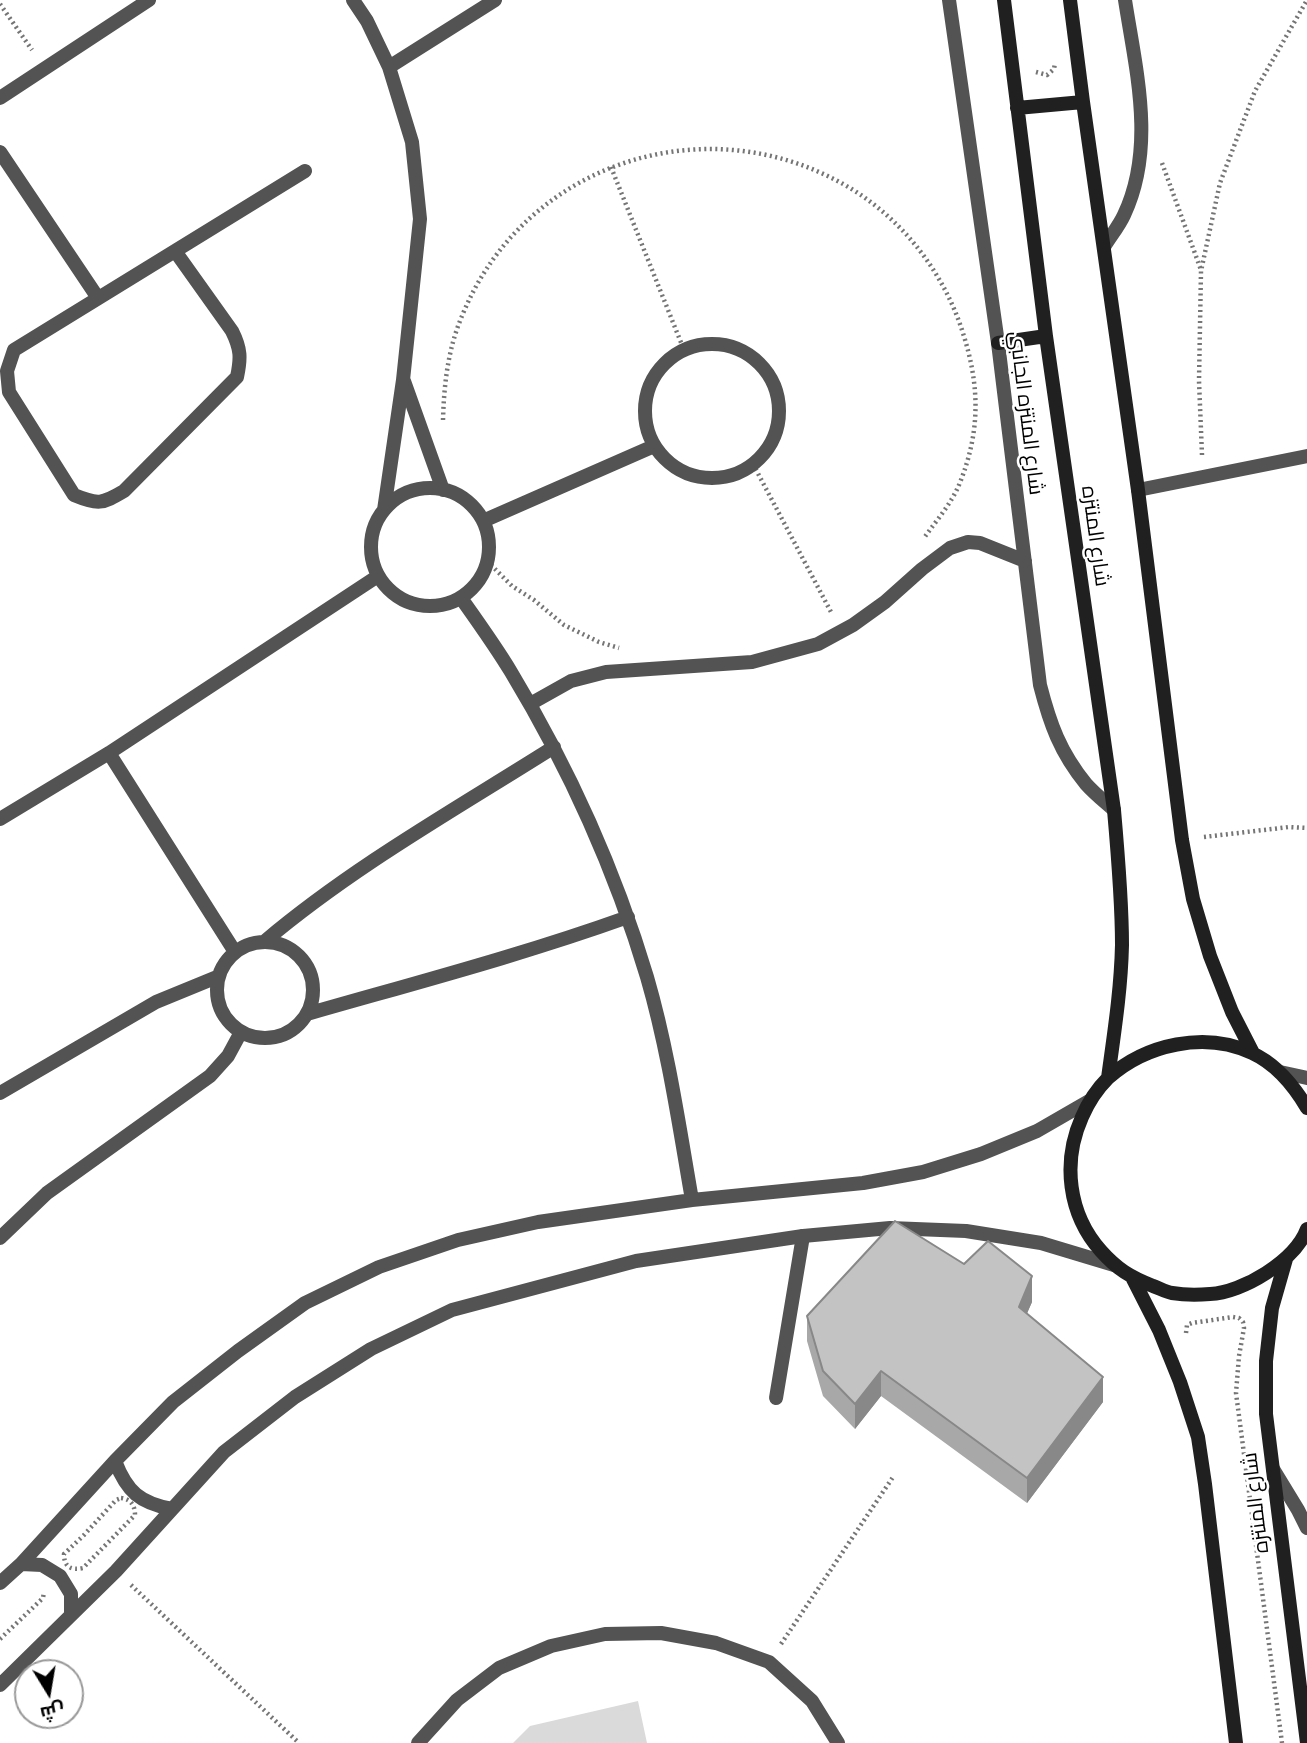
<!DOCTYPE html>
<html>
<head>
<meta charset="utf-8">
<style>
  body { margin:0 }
  #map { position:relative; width:1307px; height:1743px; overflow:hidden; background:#fff; font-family:Barlow,Cairo,sans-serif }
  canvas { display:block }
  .north { position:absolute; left:14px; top:1659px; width:70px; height:70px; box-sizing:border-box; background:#fff; border:2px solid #999; border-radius:50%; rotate:169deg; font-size:19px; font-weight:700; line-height:28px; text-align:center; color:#000 }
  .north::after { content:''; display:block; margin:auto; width:24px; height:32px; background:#000; clip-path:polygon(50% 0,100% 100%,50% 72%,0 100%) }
</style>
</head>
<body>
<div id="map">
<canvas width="1307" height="1743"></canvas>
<div class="north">ش</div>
</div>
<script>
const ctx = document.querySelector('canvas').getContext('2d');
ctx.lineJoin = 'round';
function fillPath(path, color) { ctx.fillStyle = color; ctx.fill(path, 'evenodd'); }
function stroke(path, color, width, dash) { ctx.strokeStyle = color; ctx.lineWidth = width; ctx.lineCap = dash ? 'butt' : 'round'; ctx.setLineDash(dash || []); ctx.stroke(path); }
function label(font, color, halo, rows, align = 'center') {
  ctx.font = font + ' Barlow,Cairo,sans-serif'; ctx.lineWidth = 5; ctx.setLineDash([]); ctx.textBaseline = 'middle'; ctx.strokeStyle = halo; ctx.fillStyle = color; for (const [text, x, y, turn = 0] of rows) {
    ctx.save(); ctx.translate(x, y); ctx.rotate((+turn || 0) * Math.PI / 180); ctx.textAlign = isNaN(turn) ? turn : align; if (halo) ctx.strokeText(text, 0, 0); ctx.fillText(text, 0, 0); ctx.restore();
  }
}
const green = new Path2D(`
  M638,1701L647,1743H513L530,1726Z`);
const path = new Path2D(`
  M0,4L32,50
  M1036,72L1047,75L1054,69L1055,63
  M1162,163L1201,270
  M611,167L684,350
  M443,420C444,384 448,349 462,316C524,162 708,103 850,188C903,220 943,272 962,330C980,385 981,431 959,485C951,504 936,521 924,538
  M1202,455L1199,381L1201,271L1220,183L1255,91L1307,0
  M753,464L831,612
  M487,561L512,586L534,600L564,625L599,642L619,648
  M1204,837L1289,827L1307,828
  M1186,1333L1187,1325L1192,1323L1233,1317L1239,1318L1243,1322L1244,1328L1239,1356L1236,1393L1282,1743
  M121,1498C131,1499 135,1506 135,1515L83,1568C70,1571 64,1566 64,1554L84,1535L116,1500Z
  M131,1585L299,1743
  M0,1639L43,1598L44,1592
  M781,1644L893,1477`);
const lane = new Path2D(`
  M776,1398L803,1236`);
const street = new Path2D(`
  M353,0L367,21L389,67L412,142L420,219L403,380L384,510
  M949,0L998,343L1040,685C1050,724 1060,752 1086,784C1094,793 1105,802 1114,810
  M389,67L495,0
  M0,98L149,0
  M0,152L98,298
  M1104,247C1110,237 1119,226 1124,215C1156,147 1136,71 1125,0
  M175,251L14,350L7,371L9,392L74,495C98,505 102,504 124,491L237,377C241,358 241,349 232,331L175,251L305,171
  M645 411a67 67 0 1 1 134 0a67 67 0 1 1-134 0Z
  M404,381L443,490
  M371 547a59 59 0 1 1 118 0a59 59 0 1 1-118 0Z
  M1138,490L1307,456
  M483,521L654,446
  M461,598C478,622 496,647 511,672C569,768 615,870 647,977C668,1049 679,1125 692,1200
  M530,704L571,681L606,672L752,662L818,644L853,625L885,602L922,569L950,548L968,542L980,543L1025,561
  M109,753L235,952
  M0,819L109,753L378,576
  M265,941C354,866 456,809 554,747
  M217 990a48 48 0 1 1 96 0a48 48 0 1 1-96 0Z
  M307,1014C415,983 522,955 628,917
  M1280,1072L1307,1078
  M0,1093L156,1002L217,977
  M0,1238L47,1193L210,1076L228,1056L241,1032
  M115,1461C127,1492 140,1503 172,1509
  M1273,1469L1298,1510L1307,1528
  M21,1564L42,1565L60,1576L71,1594V1615
  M0,1583L21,1564L115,1461L173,1402L238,1351L305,1303L379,1267L458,1240L538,1222L692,1200L863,1183L923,1172L981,1154L1037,1131L1089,1101
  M0,1685L116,1571L224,1452L295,1397L371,1349L452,1310L636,1261L803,1236L890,1228L966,1231L1041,1243L1114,1265
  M418,1743L457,1700L499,1668L551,1646L605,1634L661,1633L716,1643L769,1662L812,1701L838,1743`);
const secondary = new Path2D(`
  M1004,0L1046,336L1114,810C1118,855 1122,900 1122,945C1121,990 1114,1034 1108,1078
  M1070,0L1083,102L1138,490L1182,840L1193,899L1210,956L1232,1012L1253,1053
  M1017,108L1083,102
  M998,343L1046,336
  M1307,1108C1294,1086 1276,1064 1252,1053C1205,1031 1146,1044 1108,1078C1097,1089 1088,1103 1082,1117C1062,1162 1068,1214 1101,1251C1117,1269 1130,1277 1153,1286C1159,1288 1166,1292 1172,1293C1184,1295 1198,1295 1210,1294C1242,1293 1295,1261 1307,1229
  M1286,1259L1272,1308L1266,1361V1414L1307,1743
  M1133,1279L1159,1330L1180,1382L1198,1437L1205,1484L1236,1743`);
const wall = new Path2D(`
  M1032,1302L1027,1313L1103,1402L1027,1503L881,1396L855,1429L823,1396L807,1341V1316Z`);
const shadedWall = new Path2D(`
  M1032,1276V1302L1019,1332V1307Z
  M881,1371V1396L855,1429V1404Z
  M1103,1377V1402L1027,1503V1478Z`);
const building = new Path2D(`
  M895,1221L964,1264L988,1241L1032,1276L1019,1307L1103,1377L1027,1478L881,1371L855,1404L823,1371L807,1316Z`);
const streetNames = [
  ["شارع المنتزه الجانبي",1027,413,83],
  ["شارع المنتزه",1096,536,82],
  ["شارع المنتزه",1255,1503,-97]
];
fillPath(green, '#dadada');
stroke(path, '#757575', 4.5, [2, 3.5]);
stroke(lane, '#535353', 14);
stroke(street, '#535353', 14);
stroke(secondary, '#202020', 14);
fillPath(wall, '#a8a8a8');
fillPath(shadedWall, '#888');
fillPath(building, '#c3c3c3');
stroke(building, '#888', 2);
label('21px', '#000', '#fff', streetNames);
</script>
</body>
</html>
